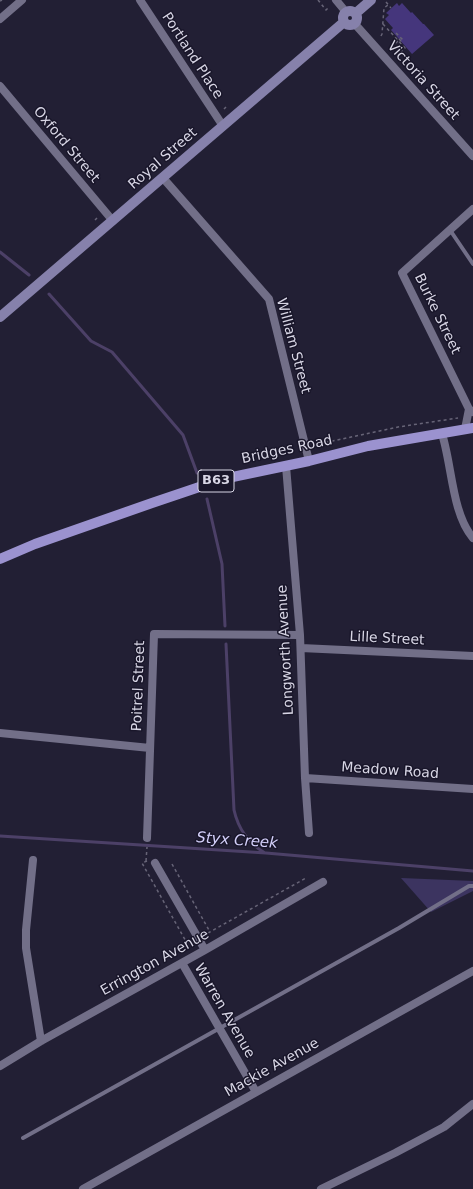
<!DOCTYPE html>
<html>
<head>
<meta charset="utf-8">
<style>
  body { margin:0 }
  canvas { display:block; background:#221f34 }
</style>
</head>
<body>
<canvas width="473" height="1189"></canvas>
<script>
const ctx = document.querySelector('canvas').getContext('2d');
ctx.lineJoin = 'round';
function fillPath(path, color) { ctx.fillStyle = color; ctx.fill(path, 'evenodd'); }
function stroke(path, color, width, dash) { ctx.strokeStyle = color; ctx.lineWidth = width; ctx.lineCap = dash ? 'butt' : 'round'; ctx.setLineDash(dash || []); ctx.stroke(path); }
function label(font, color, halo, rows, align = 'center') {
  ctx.font = font + ' "DejaVu Sans",sans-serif'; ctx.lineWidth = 3; ctx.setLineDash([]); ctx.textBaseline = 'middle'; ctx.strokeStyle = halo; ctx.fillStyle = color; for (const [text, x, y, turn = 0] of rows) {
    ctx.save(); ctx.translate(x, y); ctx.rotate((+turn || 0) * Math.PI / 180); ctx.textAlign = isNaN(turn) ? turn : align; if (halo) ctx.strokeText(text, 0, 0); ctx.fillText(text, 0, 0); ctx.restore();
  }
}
const green = new Path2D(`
  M401,878L473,881V891L431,912Z`);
const stream = new Path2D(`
  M0,252L29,275
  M49,294L91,341L112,352L183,435L197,473
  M207,499L222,564L225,626
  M226,644L234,810C238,828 248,843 265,853
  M0,836L266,853L473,871`);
const building = new Path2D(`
  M397,3L399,6L402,3L411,13L412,12L423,24H424L434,35L412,54L391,30L393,28L385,19L389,15L386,13Z`);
const path = new Path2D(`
  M318,0L326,10L328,8
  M0,1L2,0
  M386,2L391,8
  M383,24L405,48L398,55
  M396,33L403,40L401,41L398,38L396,39
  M381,36L382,34L384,8L388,5
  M391,47L398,41
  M224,109L226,107
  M95,220L97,218
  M314,445L398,427L458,418
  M146,861L147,847
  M147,861L142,863L188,945L191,943
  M172,864L210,932
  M208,933L306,878`);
const lane = new Path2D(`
  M450,230L473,264
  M23,1138L399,928L469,886H473`);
const street = new Path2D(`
  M140,0L223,126
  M336,0L346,12
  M0,19L22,0
  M354,23L473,156
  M0,86L113,221
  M163,178L269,299L309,461
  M473,209L402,273L469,409L473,412
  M465,429L469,409
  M442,434C452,465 452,514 473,538
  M286,466L300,635L305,778L309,833
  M301,648L473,656
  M0,733L150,748
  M305,778L473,789
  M147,838L154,634L300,635
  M33,860L26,930V948L41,1041
  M155,863L205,950
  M182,963L256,1092
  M0,1066L41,1041L205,950L323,882
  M83,1189L473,971
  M321,1189L395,1153L444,1127L473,1104`);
const secondary = new Path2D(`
  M343 18a7 7 0 1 1 14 0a7 7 0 1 1-14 0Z
  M356,13L371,0
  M0,317L344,22`);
const primary = new Path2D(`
  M0,559L35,544L152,503L223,479L309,461L368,446L473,428`);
const shields = [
  [216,481,36]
];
const shieldNames = [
  ["B63",216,481]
];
const streetNames = [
  ["Portland Place",192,56,57],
  ["Victoria Street",423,81,48],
  ["Oxford Street",66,145,50],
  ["Royal Street",163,159,-41],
  ["Burke Street",437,314,64],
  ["William Street",293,346,75],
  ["Bridges Road",287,450,-12],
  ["Lille Street",387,639,3],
  ["Longworth Avenue",286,650,-93],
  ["Poitrel Street",139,686,-88],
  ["Meadow Road",390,771,4],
  ["Errington Avenue",155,963,-29],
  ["Warren Avenue",224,1011,60],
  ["Mackie Avenue",272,1068,-29]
];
const waterNames = [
  ["Styx Creek",237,841,4]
];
fillPath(green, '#3c3460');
stroke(stream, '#4c4067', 3);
fillPath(building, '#45367c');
stroke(path, '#676477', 1.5, [3, 3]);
stroke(lane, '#726f88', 4);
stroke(street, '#726f88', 8);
stroke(secondary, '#8681ab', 10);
stroke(primary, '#9b92cf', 10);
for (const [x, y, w] of shields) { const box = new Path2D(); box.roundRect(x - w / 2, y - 11, w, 22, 3); ctx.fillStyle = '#19162a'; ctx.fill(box); stroke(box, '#d8d6e5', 1); }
label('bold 13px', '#d8d6e5', null, shieldNames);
label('14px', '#d8d6e5', '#19162a', streetNames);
label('italic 15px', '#d3cff9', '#19162a', waterNames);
</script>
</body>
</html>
